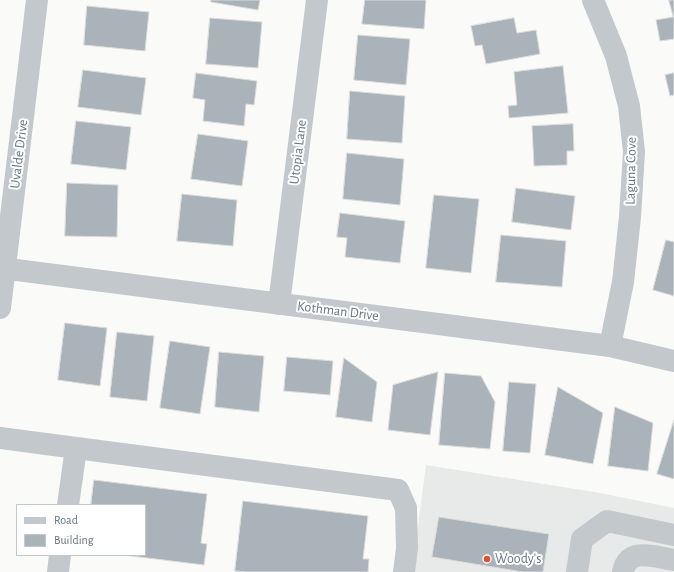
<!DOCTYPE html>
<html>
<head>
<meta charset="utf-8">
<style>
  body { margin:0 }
  #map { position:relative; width:674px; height:572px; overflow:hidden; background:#fafaf8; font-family:"Alegreya Sans",sans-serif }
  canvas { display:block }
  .legend { position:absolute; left:16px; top:504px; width:130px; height:52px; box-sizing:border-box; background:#fff; border:1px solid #c1c9cd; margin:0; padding:5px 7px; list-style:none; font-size:12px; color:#657783 }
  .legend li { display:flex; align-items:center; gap:8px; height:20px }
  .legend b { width:20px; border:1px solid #c1c9cd }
</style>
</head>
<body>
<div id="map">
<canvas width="674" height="572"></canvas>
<ul class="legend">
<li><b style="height:5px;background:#c3c8cc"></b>Road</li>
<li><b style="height:11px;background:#aab3b9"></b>Building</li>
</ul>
</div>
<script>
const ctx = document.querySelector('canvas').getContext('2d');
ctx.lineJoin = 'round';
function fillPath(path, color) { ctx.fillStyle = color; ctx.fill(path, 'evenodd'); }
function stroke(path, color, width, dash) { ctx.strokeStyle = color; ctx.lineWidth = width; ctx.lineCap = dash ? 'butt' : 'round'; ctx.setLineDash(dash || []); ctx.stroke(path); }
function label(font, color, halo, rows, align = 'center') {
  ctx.font = font + ' "Alegreya Sans",sans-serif'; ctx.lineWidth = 4; ctx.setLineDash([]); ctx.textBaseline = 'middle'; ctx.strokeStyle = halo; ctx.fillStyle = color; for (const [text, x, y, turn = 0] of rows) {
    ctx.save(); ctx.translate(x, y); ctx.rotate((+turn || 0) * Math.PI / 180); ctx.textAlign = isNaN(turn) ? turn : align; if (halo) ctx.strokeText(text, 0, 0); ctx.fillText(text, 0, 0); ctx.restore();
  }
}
const built = new Path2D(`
  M426,465L600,493L674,508V572H412Z`);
const building = new Path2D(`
  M211,0H260L258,10L211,2Z
  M365,0H426L424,29L362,24Z
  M669,0H674V39L660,41L656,20L673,17Z
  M87,6L149,12L145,51L84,45Z
  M210,18L262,22L258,68L206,64Z
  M514,18L517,33L536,30L540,54L486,64L482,45L475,46L471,26Z
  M358,35L410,39L406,85L354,80Z
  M563,66L568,113L509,118L508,106L517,105L514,72Z
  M83,70L146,78L141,115L78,107Z
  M196,73L257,81L254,105L246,104L244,126L203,121L205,100L193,98Z
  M674,73V95L670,96L665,75Z
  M350,91L405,96L402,143L347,139Z
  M76,121L131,127L126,170L71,164Z
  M573,124L574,151H567V165L534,166L532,126Z
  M198,134L248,141L242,186L191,179Z
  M347,153L404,159L400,205L343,199Z
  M67,183L118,185L117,237L65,236Z
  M516,188L575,196L571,230L512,222Z
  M182,194L237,200L233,246L177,241Z
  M434,195L479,199L471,273L426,268Z
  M340,213L405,221L400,263L345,257L347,238L337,237Z
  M501,235L566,241L562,287L496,282Z
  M666,240L674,242V296L653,290Z
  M65,323L107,328L100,386L58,380Z
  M117,332L154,336L147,401L110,397Z
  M170,341L210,347L200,414L160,408Z
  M219,352L264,356L259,412L215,407Z
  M287,357L333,361L330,395L284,391Z
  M344,358L377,382L372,422L336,417Z
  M438,372L430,435L388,430L393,385Z
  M445,373L481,376L495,402L490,449L439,445Z
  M509,382L536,384L530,453L503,451Z
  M558,387L603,413L593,464L545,455Z
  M615,407L653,423L648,471L608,466Z
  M674,420V479L657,474Z
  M94,480L207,494L201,543L207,544L204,565L123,555H145V505H91Z
  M243,501L368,516L363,559H369L368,572H246L235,571Z
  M439,517L549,534L543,572H523L432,557Z`);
const minor = new Path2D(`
  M593,0L616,56L629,106L634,152L630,217L623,282L610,346
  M0,268L610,346L674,361
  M279,304L317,0
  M0,308L37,0
  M0,438L76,448L68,505
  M76,448L398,490L406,508L407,548L404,572
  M58,572L60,555
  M577,572L582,539L607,521L674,535
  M623,572C628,546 656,557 674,560`);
const markers = [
  [487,559,4,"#e44e2e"]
];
const streetNames = [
  ["Utopia Lane",298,152,-83],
  ["Uvalde Drive",19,154,-83],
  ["Laguna Cove",631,171,-89],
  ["Kothman Drive",338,311,7]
];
const poiNames = [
  ["Woody's",495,559]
];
fillPath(built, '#e8e9e9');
fillPath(building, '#aab3b9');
stroke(building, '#dcdcda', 1);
stroke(minor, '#c3c8cc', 22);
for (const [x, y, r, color] of markers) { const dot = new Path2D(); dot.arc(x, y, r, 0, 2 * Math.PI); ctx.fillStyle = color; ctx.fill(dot); stroke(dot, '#fff', 1.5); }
label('14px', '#657783', '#fff', streetNames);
label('14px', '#657783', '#fff', poiNames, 'left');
</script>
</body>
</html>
